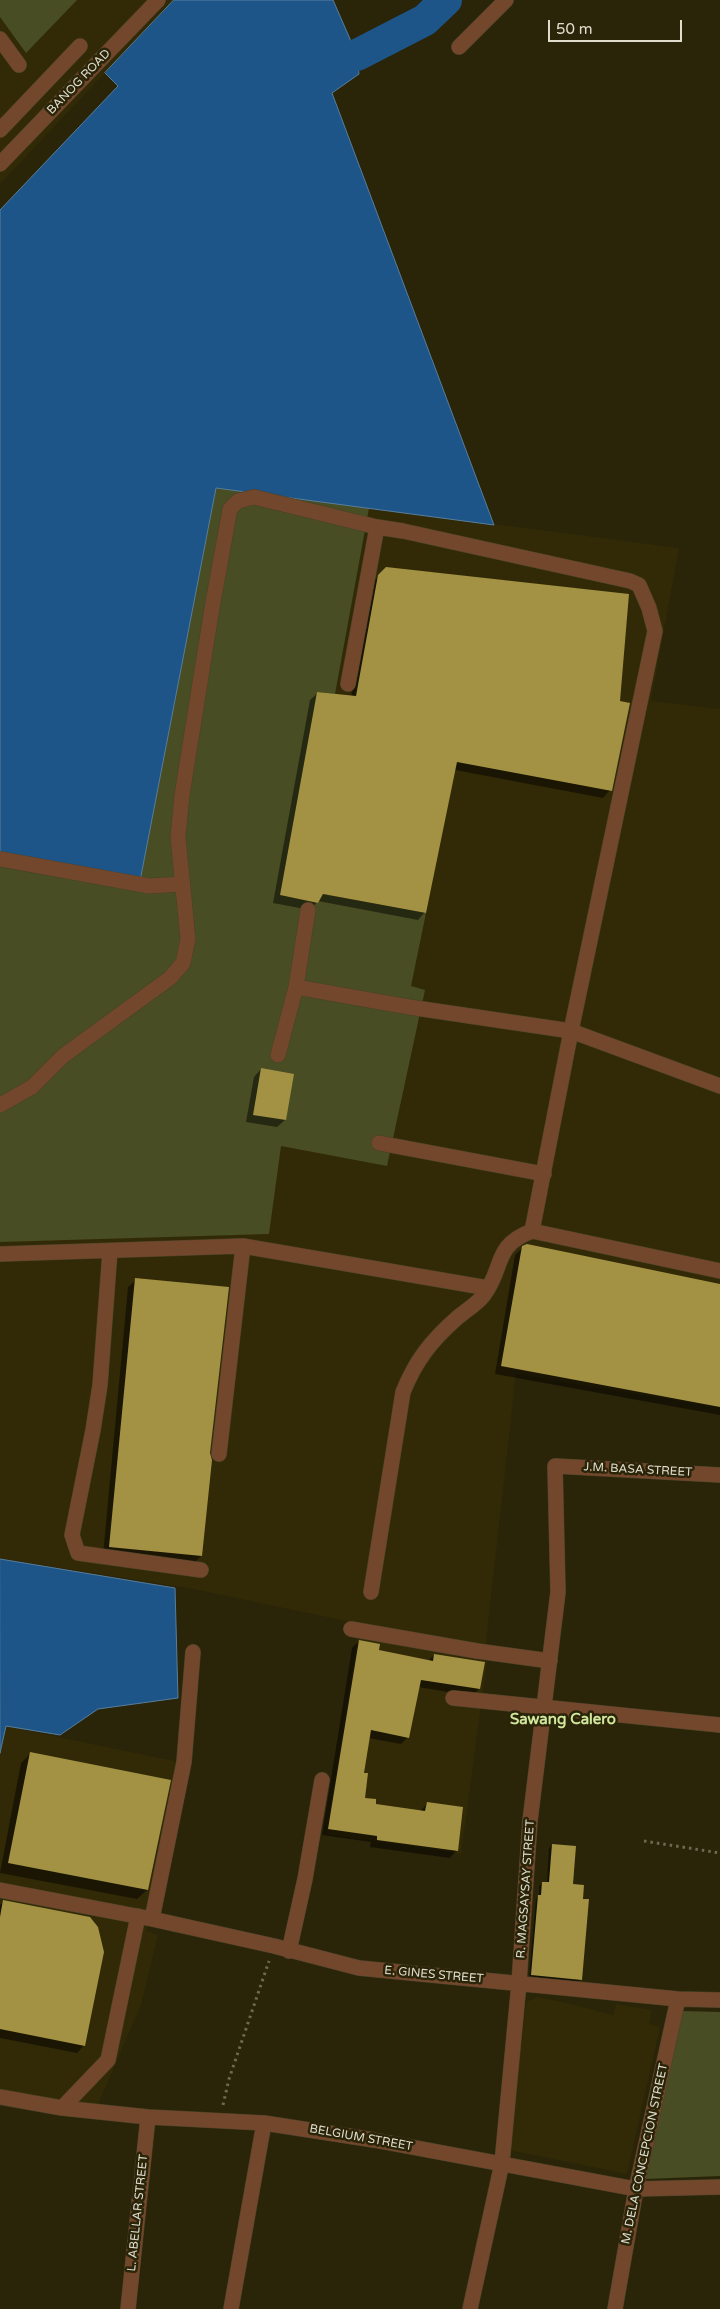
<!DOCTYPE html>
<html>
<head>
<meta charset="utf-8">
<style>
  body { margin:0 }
  #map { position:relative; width:720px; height:2309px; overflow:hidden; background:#2a2409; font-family:"Varela Round",sans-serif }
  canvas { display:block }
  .scale { position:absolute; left:548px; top:20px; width:134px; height:22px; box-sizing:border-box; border:2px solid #e0ddcd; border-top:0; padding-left:6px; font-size:15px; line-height:18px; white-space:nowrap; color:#e0ddcd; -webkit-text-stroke:4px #2a2409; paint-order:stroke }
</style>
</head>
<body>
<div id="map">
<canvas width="720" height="2309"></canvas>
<div class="scale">50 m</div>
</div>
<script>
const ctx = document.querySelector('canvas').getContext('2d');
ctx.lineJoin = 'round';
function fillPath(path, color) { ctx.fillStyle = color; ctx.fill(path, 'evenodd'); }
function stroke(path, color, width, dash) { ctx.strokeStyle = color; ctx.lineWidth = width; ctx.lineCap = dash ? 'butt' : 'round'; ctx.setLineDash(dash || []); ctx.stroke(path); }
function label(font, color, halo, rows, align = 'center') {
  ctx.font = font + ' "Varela Round",sans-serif'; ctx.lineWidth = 5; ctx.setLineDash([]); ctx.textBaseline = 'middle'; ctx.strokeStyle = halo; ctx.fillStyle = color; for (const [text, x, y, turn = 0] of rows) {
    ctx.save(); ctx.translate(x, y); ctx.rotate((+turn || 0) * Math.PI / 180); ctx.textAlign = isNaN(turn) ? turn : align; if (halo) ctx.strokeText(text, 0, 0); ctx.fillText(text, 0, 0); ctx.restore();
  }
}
const built = new Path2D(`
  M0,0H174L0,184Z
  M216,488L679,548L651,701L720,709V1408L516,1374L485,1650L193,1589L0,1558V852Z
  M358,1634L487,1661L461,1854L326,1834Z
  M5,1726L179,1762L147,1931L158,1935L141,2005L96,2109L0,2092V1753Z
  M537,1997L567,2003L613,2015L616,2004L652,2010L649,2024L660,2027L627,2174L509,2150L526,2002Z`);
const green = new Path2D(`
  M0,0H77L26,53L0,17Z
  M216,488L369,508L335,694L317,692L280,895L318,903L323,894L426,913L411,986L425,990L387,1166L281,1146L269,1234L0,1242V862L140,881Z
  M682,2011L720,2012V2176L646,2179Z`);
const water = new Path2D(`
  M174,0H333L357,55L359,74L332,93L494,525L216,488L140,881L0,852V210L118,86L105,73Z
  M0,1559L175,1588L178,1698L98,1709L60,1735L6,1726L0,1753Z`);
const shadow = new Path2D(`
  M386,569L610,790L603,798L455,770L425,912L418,920L318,901L310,910L273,903L310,700L318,693L351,697L371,584Z
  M261,1069L292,1075L285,1120L277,1127L246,1122L254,1077Z
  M523,1247L720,1286V1415L495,1374L515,1255Z
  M136,1280L208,1453L201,1556L194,1563L103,1555L128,1287Z
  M359,1641L378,1651L428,1661L434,1655L479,1689L472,1696L418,1687L408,1737L401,1744L368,1738L362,1774L363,1799L374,1805L420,1811L427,1804L456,1851L450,1858L370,1847L371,1842L322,1835L352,1648Z
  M31,1753L147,1890L137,1899L0,1873L21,1763Z
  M552,1845L571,1885L581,1979L578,1982L529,1978L536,1899L539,1896V1886L542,1883H547L549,1848Z
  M4,1902L84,2045L77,2053L0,2038V1905Z`);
const river = new Path2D(`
  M357,55L425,20L446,0`);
const building = new Path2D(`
  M386,567L629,594L620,701L630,703L612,791L457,762L426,913L323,894L318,903L280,895L317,692L356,696L378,575Z
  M261,1068L294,1074L286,1120L253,1115Z
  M527,1244L720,1284V1407L501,1366L522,1246Z
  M135,1278L229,1287L210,1453L212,1460L202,1556L109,1547Z
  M359,1640L380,1644L379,1650L433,1661L434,1654L485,1662L480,1689L421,1680L409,1738L371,1730L364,1773H368L365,1798L376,1799V1804L425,1811L427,1802L463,1807L458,1851L377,1840V1836L328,1829Z
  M30,1752L171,1780L148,1890L8,1863Z
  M552,1844L576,1846L573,1884L584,1885L583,1899H589L582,1980L531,1975L538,1895H541L542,1882H549Z
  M3,1900L90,1917L98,1927L104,1952L85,2046L0,2029V1917Z`);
const path = new Path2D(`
  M644,1841L720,1853
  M223,2105L229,2079L269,1961`);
const minor = new Path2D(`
  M0,39L19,65
  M459,47L506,0
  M0,130L80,46
  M0,164L158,0
  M348,684L377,527L403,531L630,581L639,585L649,608L655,631L571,1031L532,1231
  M0,859L149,886L182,884
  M296,987L409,1007L571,1031L720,1086
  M278,1055L296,987L308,910
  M0,1105L32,1087L63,1056L170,978L183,963L188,939L178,837L182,795L212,608L230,509L238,501L254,497L377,527
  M379,1143L544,1174
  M110,1251L100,1385L93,1430L72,1535L78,1553L201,1570
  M0,1254L243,1246L488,1288
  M219,1454L243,1246
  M371,1592L403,1392C416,1360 431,1341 457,1318C465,1311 477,1304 483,1296C505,1268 492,1246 532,1231L720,1271
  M351,1629L477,1651L550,1661
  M453,1698L720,1725
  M0,1890L152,1919L274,1946L359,1968L678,1999L720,2000
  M152,1919L184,1762L193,1652
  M289,1951L305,1879L322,1780
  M0,2097L62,2108L148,2117L264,2123L374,2140L636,2189L720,2187
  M62,2108L108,2060L138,1916
  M128,2309L148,2117
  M231,2309L264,2123
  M470,2309L502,2163L519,1983L530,1821L558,1592L555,1466L720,1475
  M615,2309L636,2189L678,1999`);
const streetNames = [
  ["BANOG ROAD",79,82,-46],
  ["J.M. BASA STREET",638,1470,3],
  ["R. MAGSAYSAY STREET",526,1889,-86],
  ["E. GINES STREET",434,1975,5],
  ["BELGIUM STREET",361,2138,10],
  ["M. DELA CONCEPCION STREET",645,2154,-78],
  ["L. ABELLAR STREET",138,2213,-84]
];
const quarterNames = [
  ["Sawang Calero",563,1720]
];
fillPath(built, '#322a06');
fillPath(green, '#484d23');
fillPath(water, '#1e5588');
stroke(water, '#587e9d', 1);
fillPath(shadow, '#0007');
stroke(river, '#1e5588', 32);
fillPath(building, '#a39243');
stroke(minor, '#474228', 16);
stroke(path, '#6e6952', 3, [2.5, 4]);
stroke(minor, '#72472b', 15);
label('12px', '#e0ddcd', '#2a2409', streetNames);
label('bold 15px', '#d0e79c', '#2a2409', quarterNames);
</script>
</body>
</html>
